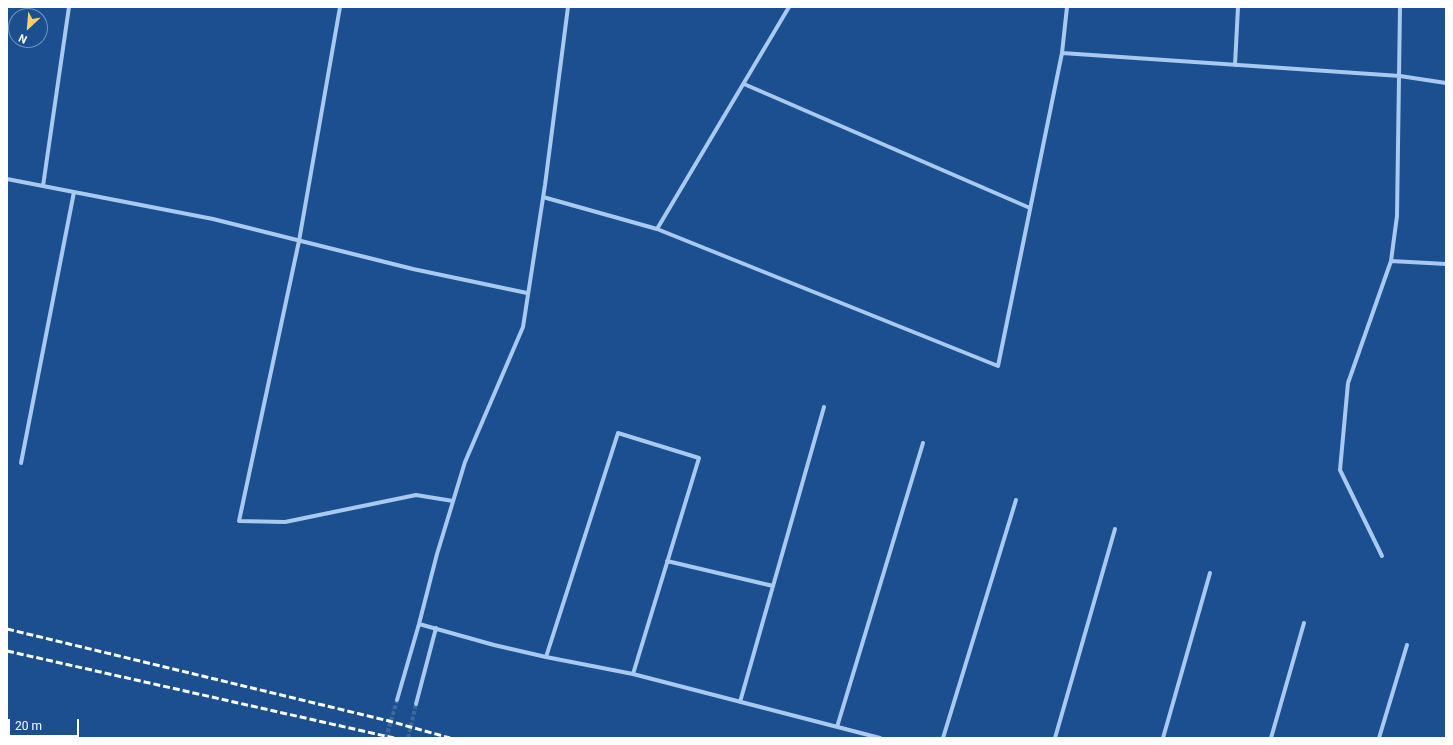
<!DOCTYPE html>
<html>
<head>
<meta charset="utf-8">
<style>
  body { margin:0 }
  #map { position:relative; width:1453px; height:745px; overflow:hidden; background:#1b4f8f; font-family:Roboto,sans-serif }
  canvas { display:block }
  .frame { position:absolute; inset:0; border:8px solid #fff; pointer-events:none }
  .north { position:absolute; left:8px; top:8px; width:40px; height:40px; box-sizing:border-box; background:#1b4f8f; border:1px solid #7695bc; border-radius:50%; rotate:206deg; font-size:11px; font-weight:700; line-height:16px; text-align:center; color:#fff }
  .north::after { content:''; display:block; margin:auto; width:14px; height:18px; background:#ffd166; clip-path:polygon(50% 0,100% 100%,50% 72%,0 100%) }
  .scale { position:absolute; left:8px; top:719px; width:71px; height:18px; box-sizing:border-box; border:2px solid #fff; border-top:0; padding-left:5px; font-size:12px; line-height:14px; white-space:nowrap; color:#fff; -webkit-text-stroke:3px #1b4f8f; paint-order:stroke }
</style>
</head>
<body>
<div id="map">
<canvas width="1453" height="745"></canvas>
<div class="frame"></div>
<div class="north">N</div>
<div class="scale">20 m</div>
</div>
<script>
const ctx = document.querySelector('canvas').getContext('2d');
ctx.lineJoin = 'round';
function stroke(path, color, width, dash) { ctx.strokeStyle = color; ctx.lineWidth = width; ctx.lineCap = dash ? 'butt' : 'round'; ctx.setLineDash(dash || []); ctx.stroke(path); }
const minorTunnel = new Path2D(`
  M386,738L397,700
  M408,738L416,704`);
const minor = new Path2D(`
  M340,7L299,241L239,521L285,522L416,495L453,501
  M1062,53L1400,76L1446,83
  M1235,65L1238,7
  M744,84L1030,208
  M7,179L213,219L413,269L527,293
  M43,186L69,7
  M543,197L657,229L998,366L1062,53L1067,7
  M657,229L789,7
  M1391,261L1446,264
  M21,463L74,192
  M1382,556L1340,470L1348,383L1391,261L1397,216L1400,7
  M667,561L773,586
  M419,624L494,645L546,657L633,674L880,738
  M546,657L618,433L699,458L633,674
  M397,700L419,624L437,554L465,462L523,327L545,185L568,7
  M740,702L824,407
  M416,704L436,628
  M837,727L923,443
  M943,738L1016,500
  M1055,738L1115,529
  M1163,738L1210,573
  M1271,738L1304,623
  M1379,738L1407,645`);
const rail = new Path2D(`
  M7,629L389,721L450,738
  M7,651L394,738`);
stroke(minorTunnel, '#3d69a0', 4, [4, 2]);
stroke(minor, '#a9c9ee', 4);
stroke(rail, '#fff', 3, [7, 3]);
</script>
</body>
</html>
